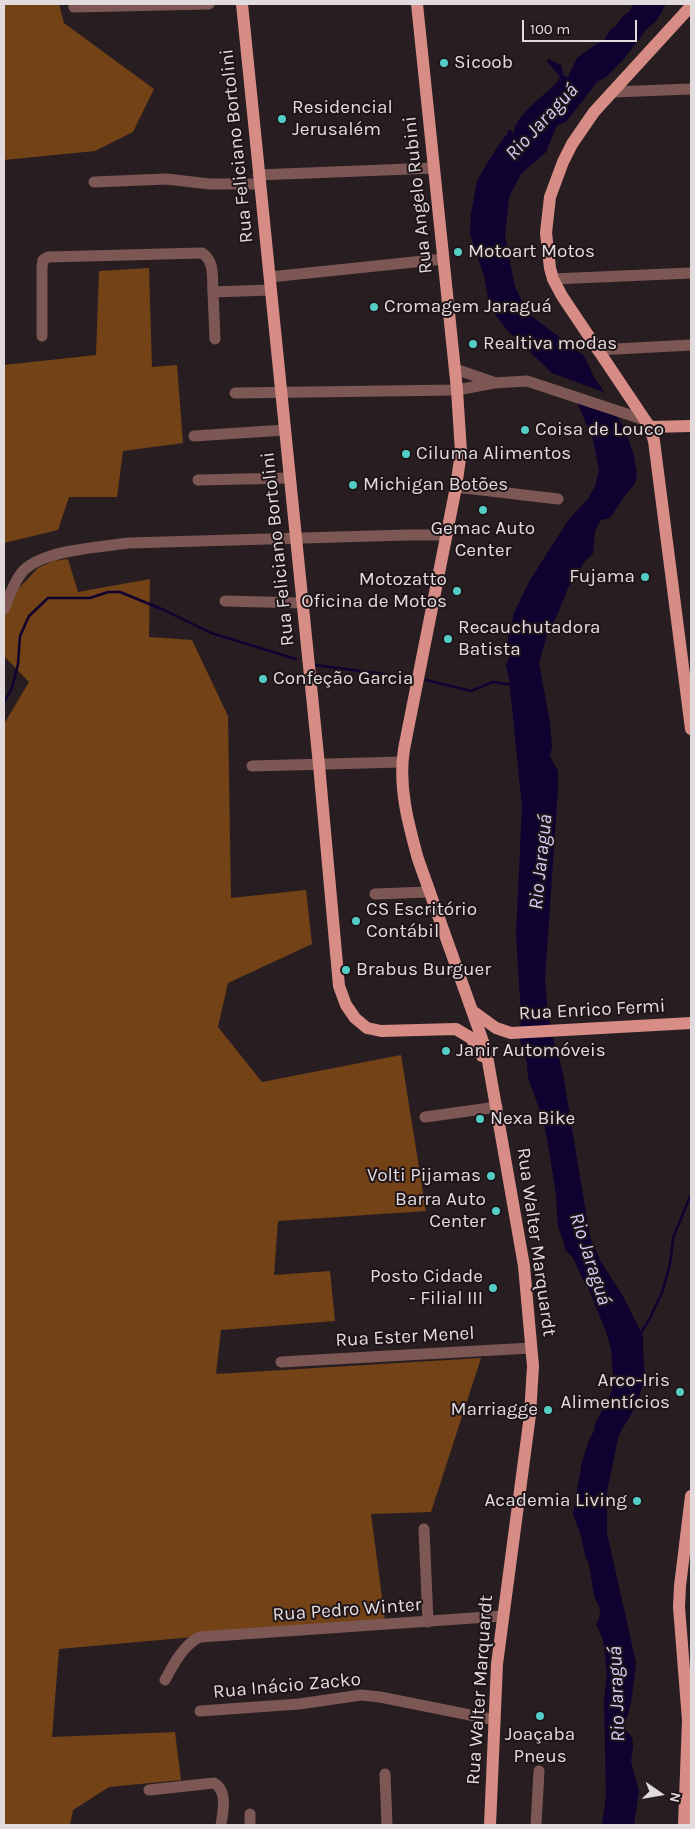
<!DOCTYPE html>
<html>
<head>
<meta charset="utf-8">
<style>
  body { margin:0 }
  #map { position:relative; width:695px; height:1829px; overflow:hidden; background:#281e22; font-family:Karla,sans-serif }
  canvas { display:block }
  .frame { position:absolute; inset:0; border:5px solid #e2dbdd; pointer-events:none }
  .north { position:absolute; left:635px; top:1769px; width:50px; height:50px; -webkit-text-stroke:4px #1f1519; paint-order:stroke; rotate:103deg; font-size:14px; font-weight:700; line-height:20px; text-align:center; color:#e2dbdd }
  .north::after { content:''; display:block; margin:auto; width:18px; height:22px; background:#e2dbdd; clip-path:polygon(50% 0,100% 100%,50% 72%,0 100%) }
  .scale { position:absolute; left:522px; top:20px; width:115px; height:22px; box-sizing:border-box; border:2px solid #e2dbdd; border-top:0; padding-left:6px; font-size:15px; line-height:18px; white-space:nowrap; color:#e2dbdd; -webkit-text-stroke:4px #1f1519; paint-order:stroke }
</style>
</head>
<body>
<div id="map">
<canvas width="695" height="1829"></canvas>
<div class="frame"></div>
<div class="north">N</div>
<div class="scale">100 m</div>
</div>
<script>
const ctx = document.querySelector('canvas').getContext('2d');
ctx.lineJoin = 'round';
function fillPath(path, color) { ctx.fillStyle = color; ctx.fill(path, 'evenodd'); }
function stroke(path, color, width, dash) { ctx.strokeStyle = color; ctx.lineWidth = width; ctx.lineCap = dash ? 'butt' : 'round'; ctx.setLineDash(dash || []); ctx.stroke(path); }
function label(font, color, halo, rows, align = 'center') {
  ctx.font = font + ' Karla,sans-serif'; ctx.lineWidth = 4; ctx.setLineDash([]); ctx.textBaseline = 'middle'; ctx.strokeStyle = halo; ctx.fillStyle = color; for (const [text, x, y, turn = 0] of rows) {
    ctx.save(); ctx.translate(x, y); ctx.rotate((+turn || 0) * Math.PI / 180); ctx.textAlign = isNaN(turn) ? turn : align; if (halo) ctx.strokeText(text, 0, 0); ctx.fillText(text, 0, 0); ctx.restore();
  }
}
const forest = new Path2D(`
  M4,4H59L64,23L154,89L133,132L95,151L4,160Z
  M149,268L152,367L177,365L183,443L123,451L117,497H69L58,530L4,543V365L96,355L99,271Z
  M68,559L78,592L150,579L149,637L192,640L228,716L231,898L306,890L312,944L228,983L218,1027L262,1082L401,1055L426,1211L278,1221L274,1275L330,1271L335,1321L221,1330L216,1374L481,1358L431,1512L371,1514L385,1620L59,1649L52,1737L175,1732L181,1780L109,1787L73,1810L70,1825H4V724L29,682L4,656V616L17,590L38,568L53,561Z`);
const water = new Path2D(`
  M633,4H666L657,20L646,30L623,60L606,77L597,82L566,122L557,125L546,152L521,174L512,191L509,198L505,236L515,287L527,311L534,318L584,356L595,379L601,387L626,432L634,456L637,475L635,484L626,494L610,518L601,520L595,531L593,554L585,561L568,588L558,613L547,635L539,663L550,723L552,747L550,756L558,771V789L545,979C546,996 548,1014 551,1031C554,1045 560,1059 563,1074L590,1237L601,1262L623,1296L643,1336V1351L645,1379L635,1408L621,1431L618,1439L607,1491V1533L636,1663L631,1703L627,1718L621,1725L632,1737L633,1746L631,1761L639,1791L634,1825H602L606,1796L604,1699L607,1673L603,1639L596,1624L599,1619L600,1609L594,1596L589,1564L585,1555L581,1536L573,1514L582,1462L589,1440L594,1431L595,1424L612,1391L613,1375L611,1348L606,1332L588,1287C578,1276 578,1259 565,1250L564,1242L558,1227L556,1195L548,1144L543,1119L528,1078L527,1063L520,1040L521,1014L516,934L522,806L509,678L506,665C511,654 509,659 504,651H508V629L512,626L513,615L530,580L569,519L588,499L595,486L599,470L593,440L577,402L557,378L506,329L494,313L488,298L484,276L470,234L471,214L477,181L489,160L505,136L507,135L508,130H511L514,134C512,117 547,94 558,81L560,77L547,61L548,59L561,65L564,76L568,77L577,58L598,43L603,42L611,29L615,27L622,17L630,11Z`);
const pier = new Path2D(`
  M544,370L606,393L621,418L574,402Z`);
const stream = new Path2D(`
  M315,665L415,678
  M426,680L471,691L493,682L513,685
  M4,703L12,688L18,664L20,636L29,616L48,598H90L108,592H120L164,610L211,633L296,659
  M640,1334L649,1320L663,1290L670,1264L673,1238L691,1194`);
const minor = new Path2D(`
  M74,4V7L209,4
  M612,92L691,89
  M258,175L434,168
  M94,182L166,179L210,184H259
  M270,277L443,259
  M553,279L691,273
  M213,292L215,339
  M42,336V267L43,260L48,257L202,253C215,261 212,278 213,292L271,290
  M597,350L691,345
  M455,369L493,382
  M235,393L457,390L494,383L527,381L645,420
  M194,436L285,430
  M198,480L290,478
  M456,487L558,499
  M225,601L302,603
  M4,609C9,597 14,581 23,571C43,550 100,547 129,543L407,535H447
  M252,766L402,762
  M375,894L429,892
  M425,1117L497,1107
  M281,1362L531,1348
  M424,1529L428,1622
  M165,1680C173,1665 184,1644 200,1637L502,1616
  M200,1711L299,1704L361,1695L380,1697L495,1720
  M385,1774L387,1825
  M149,1790L214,1783C228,1791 223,1811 221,1825
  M250,1814V1825
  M536,1825L539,1771`);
const major = new Path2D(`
  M242,4L319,765L339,986L346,1005L355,1018L367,1028L381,1031L456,1029L471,1038L482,1056
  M417,4L457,390L461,452L456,487L404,749C398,786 408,823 418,859L486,1050L524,1266L533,1366L530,1415L497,1664L490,1825
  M691,6L594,112L572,144L563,162L550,197L546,233L550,268L553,279L562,296L645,420L650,427L654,441L691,729
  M650,427L691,426
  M474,1012L496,1028L511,1033L691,1023
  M684,1825L688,1720L679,1607L680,1586L691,1496`);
const markers = [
  [444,63,5,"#54cdc7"],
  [282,119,5,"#54cdc7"],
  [458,252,5,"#54cdc7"],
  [374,307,5,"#54cdc7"],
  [473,344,5,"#54cdc7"],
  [525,430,5,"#54cdc7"],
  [406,454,5,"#54cdc7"],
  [353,485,5,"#54cdc7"],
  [483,510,5,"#54cdc7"],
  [645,577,5,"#54cdc7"],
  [457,591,5,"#54cdc7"],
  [448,639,5,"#54cdc7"],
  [263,679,5,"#54cdc7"],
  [356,921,5,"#54cdc7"],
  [346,970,5,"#54cdc7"],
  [446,1051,5,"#54cdc7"],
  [480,1119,5,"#54cdc7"],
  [491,1176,5,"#54cdc7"],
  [496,1211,5,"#54cdc7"],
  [493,1288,5,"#54cdc7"],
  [680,1392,5,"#54cdc7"],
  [548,1410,5,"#54cdc7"],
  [637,1501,5,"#54cdc7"],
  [540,1716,5,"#54cdc7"]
];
const poiNames = [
  ["Sicoob",454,63],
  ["Residencial",292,108],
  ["Jerusalém",292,130],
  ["Motoart Motos",468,252],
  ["Cromagem Jaraguá",384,307],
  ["Realtiva modas",483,344],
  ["Coisa de Louco",535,430],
  ["Ciluma Alimentos",416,454],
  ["Michigan Botões",363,485],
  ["Gemac Auto",483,529,"center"],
  ["Center",483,551,"center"],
  ["Fujama",635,577,"right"],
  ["Motozatto",447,580,"right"],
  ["Oficina de Motos",447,602,"right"],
  ["Recauchutadora",458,628],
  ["Batista",458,650],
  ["Confeção Garcia",273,679],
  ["CS Escritório",366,910],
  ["Contábil",366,932],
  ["Brabus Burguer",356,970],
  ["Janir Automóveis",456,1051],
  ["Nexa Bike",490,1119],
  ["Volti Pijamas",481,1176,"right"],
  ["Barra Auto",486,1200,"right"],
  ["Center",486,1222,"right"],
  ["Posto Cidade",483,1277,"right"],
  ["- Filial III",483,1299,"right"],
  ["Arco-Iris",670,1381,"right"],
  ["Alimentícios",670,1403,"right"],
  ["Marriagge",538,1410,"right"],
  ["Academia Living",627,1501,"right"],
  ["Joaçaba",540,1735,"center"],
  ["Pneus",540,1757,"center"]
];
const streetNames = [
  ["Rua Feliciano Bortolini",237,146,-96],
  ["Rua Angelo Rubini",418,195,-96],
  ["Rua Feliciano Bortolini",278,549,-96],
  ["Rua Enrico Fermi",592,1010,-3],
  ["Rua Walter Marquardt",536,1242,82],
  ["Rua Ester Menel",405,1337,-3],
  ["Rua Pedro Winter",347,1610,-4],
  ["Rua Inácio Zacko",287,1686,-5],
  ["Rua Walter Marquardt",480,1690,-86]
];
const waterNames = [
  ["Rio Jaraguá",542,122,-47],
  ["Rio Jaraguá",541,862,-84],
  ["Rio Jaraguá",590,1259,72],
  ["Rio Jaraguá",617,1694,-92]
];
fillPath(forest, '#734216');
fillPath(water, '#0f0130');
fillPath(pier, '#281e22');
stroke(stream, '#0f0130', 2.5);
stroke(minor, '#7c5753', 11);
stroke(major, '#d78c85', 12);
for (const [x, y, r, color] of markers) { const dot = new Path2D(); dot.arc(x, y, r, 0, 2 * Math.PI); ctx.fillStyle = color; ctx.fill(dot); stroke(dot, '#1f1519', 2); }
label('19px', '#e2dbdd', '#1f1519', poiNames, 'left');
label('19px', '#e2dbdd', '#1f1519', streetNames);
label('italic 20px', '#d1cef7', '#1f1519', waterNames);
</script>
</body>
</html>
